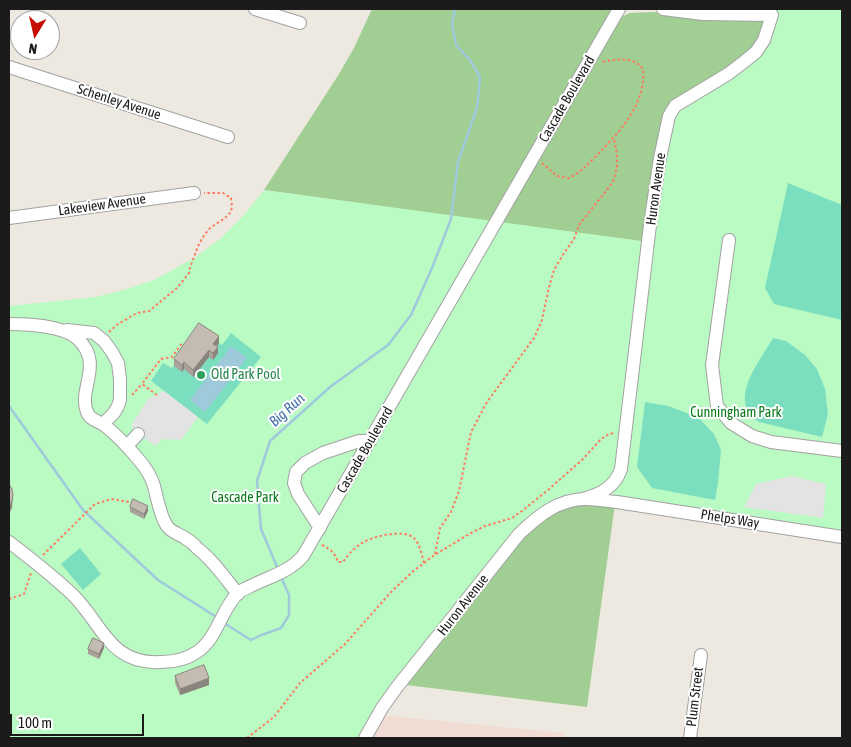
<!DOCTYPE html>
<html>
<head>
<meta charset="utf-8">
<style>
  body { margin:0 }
  #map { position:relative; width:851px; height:747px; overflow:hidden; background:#ede9e0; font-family:"Asap Condensed",sans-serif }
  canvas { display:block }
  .frame { position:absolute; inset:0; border:10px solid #1b1b1b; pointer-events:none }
  .north { position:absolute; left:10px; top:10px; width:50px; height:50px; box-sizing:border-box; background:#fff; border:1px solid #a4a4a4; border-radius:50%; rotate:189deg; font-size:14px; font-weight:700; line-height:20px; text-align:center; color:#1b1b1b }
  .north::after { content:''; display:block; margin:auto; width:18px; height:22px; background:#c60e00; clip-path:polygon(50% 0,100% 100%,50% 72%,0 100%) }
  .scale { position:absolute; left:10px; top:714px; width:134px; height:22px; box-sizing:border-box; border:2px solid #1b1b1b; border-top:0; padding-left:6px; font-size:15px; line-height:18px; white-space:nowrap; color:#1b1b1b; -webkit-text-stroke:4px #fff; paint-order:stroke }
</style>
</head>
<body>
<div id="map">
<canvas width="851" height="747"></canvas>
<div class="frame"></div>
<div class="north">N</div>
<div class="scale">100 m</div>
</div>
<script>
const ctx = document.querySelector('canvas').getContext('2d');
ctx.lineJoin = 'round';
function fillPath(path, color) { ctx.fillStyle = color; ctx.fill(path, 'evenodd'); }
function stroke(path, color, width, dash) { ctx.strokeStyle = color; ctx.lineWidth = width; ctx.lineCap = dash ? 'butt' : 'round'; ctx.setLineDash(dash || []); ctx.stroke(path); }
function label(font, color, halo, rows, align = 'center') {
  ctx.font = font + ' "Asap Condensed",sans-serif'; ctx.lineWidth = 4; ctx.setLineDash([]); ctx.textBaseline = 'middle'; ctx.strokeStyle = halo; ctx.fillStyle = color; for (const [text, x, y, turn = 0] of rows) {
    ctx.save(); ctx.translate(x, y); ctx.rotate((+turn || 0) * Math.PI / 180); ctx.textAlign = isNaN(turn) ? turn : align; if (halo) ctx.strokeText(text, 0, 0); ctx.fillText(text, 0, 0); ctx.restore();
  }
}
const military = new Path2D(`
  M359,713L564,733V738H355Z`);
const forest = new Path2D(`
  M372,9H619L612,21L630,13L652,12L692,14L665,9H774L764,40L648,242L496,222L264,190L339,74L354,48Z
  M560,504H615L587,707L398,684L519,534Z`);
const park = new Path2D(`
  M774,9H842V537L613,497V486L531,522L365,738H9V306L96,297L127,289L154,280L194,258L220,239L244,215L264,190L648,242L669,116L764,40Z`);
const pitch = new Path2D(`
  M788,183L842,205V320L774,304L765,288Z
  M198,327L222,345L231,333L261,357L207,424L151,381L163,363L172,368Z
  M773,338L786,341L805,355L817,369L825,389L828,414L822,437L759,422C726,401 760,361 773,338Z
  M645,402L668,406L698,417L714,434L721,450L718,483L715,500L652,488L637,467Z
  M80,548L101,574L83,590L61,564Z`);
const parking = new Path2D(`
  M164,391L198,417L181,440L162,439L156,446L133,431L132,424L148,399Z
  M791,476L826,484L823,518L744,507L756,484Z`);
const water = new Path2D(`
  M231,346L247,358L205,412L190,400Z`);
const stream = new Path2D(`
  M9,406L83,510L158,580L218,618
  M278,569L261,529L257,481L270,441L330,387L388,345L411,315L432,268L451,219L458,162L477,108L480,77L470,60L456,45L452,24L455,9
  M224,623L251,640L259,636L281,628L289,615V595L281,577`);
const path = new Path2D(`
  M542,163L557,176L569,178C581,172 587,165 596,156C618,134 647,103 643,69C632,55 616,60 601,62
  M109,332L118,324L137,313L149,311L177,288L189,273L190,268L198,246L205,234L210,228L225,218L231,212L232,206L231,198L223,193H204
  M132,395L142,384
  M157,395L142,384L161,359L172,357L182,343
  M322,545C330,549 335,553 338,562H343C347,556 352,550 359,545C369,537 403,528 414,538C420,544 422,556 424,563
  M435,554L440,528L451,512L459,491L471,432L487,402L534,338L542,320L549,287L554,270L564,253L574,239L579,225L613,182L617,167V155L614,138
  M43,555L95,504L112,499L134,503
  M9,599L24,594L31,573
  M247,738L274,717L300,683L345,644L391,592L411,573L433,556L469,534L485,526L512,518L522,511L548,490L583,459L601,439L609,434L614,433`);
const minor = new Path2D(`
  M255,9L300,23
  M9,67L228,137
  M9,218L194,193
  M729,240L712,365L717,406L731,423L752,436L771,442L842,451
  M9,324C28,324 64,326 78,339C105,365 76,390 88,414C91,420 98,421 104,425C116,434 128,447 139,460C145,467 151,476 154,486C157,497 160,516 167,526C171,532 179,534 185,538C190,541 194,544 197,548C213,560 225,578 238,594
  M67,330L94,333L104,341L112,352L118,363L120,379V400L118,406L114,413L103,424
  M127,446L138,434
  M583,499C601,494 615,487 621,469L650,225L660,158L669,116L675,106L728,74L745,61L756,52L764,40L772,15L703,14L663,9
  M320,528L298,494L294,483L296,472L305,463L323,453L359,441H370
  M9,542C30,558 54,577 73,595C103,625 110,665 161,662C174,662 187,659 197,652C217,639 222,608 238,593C243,589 249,587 255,584C272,576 290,571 303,556L619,9
  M365,738L382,708L397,687L519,534C538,516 558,499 586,499C596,499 607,501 617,502L842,537
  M690,738L701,655`);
const wall = new Path2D(`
  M219,343L217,346L218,353L213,360L209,357L193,377L184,369L182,372L174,366V359Z
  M130,507L148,511L144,519L130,512Z
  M104,648L99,659L88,654V649Z
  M175,676L209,685L180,695L175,683Z`);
const shadedWall = new Path2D(`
  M219,336V343L213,351V344Z
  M218,347V353L213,360V353Z
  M209,350V357L193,377V370Z
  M184,362V369L182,372V365Z
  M13,495L12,508L9,514V507Z
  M148,506V511L144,519V514Z
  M104,643V648L99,659V654Z
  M209,678V685L180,695V689Z`);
const building = new Path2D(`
  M199,323L219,336L213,344L218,347L213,353L209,350L193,370L184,362L182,365L174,359Z
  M9,484L12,489L13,495L12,501L9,507Z
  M133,499L148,506L144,514L130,507Z
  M93,638L104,643L99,654L88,649Z
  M204,665L209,678L180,689L175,676Z`);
const markers = [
  [201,375,5,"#2e9e5b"]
];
const streetNames = [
  ["Cascade Boulevard",567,99,-60],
  ["Schenley Avenue",119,102,18],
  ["Huron Avenue",656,189,-82],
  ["Lakeview Avenue",102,205,-8],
  ["Cascade Boulevard",365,450,-60],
  ["Phelps Way",730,519,9],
  ["Huron Avenue",463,605,-52],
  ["Plum Street",695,697,-83]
];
const leisureNames = [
  ["Old Park Pool",211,375]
];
const parkNames = [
  ["Cunningham Park",736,413],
  ["Cascade Park",245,498]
];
const waterNames = [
  ["Big Run",287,410,-42]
];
fillPath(military, '#f0dcd2');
fillPath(forest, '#a0ce93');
fillPath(park, '#bafac3');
fillPath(pitch, '#7bdfbf');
fillPath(parking, '#e3e3e3');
fillPath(water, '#9ecadc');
stroke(stream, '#9ecadc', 2.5);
stroke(minor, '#a2a2a2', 14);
stroke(path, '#fd7c61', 2, [2.5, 2.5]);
stroke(minor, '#fff', 12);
fillPath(wall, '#a9a29a');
fillPath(shadedWall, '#89847d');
fillPath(building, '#c4bcb3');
stroke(building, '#89847d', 1);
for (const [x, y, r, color] of markers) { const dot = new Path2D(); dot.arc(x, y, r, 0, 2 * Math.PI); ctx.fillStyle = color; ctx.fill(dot); stroke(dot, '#fff', 2); }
label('14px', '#1b1b1b', '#fff', streetNames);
label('14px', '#27864d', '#fff', leisureNames, 'left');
label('14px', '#09791a', '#fff', parkNames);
label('italic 15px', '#4671ab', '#fff', waterNames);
</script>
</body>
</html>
